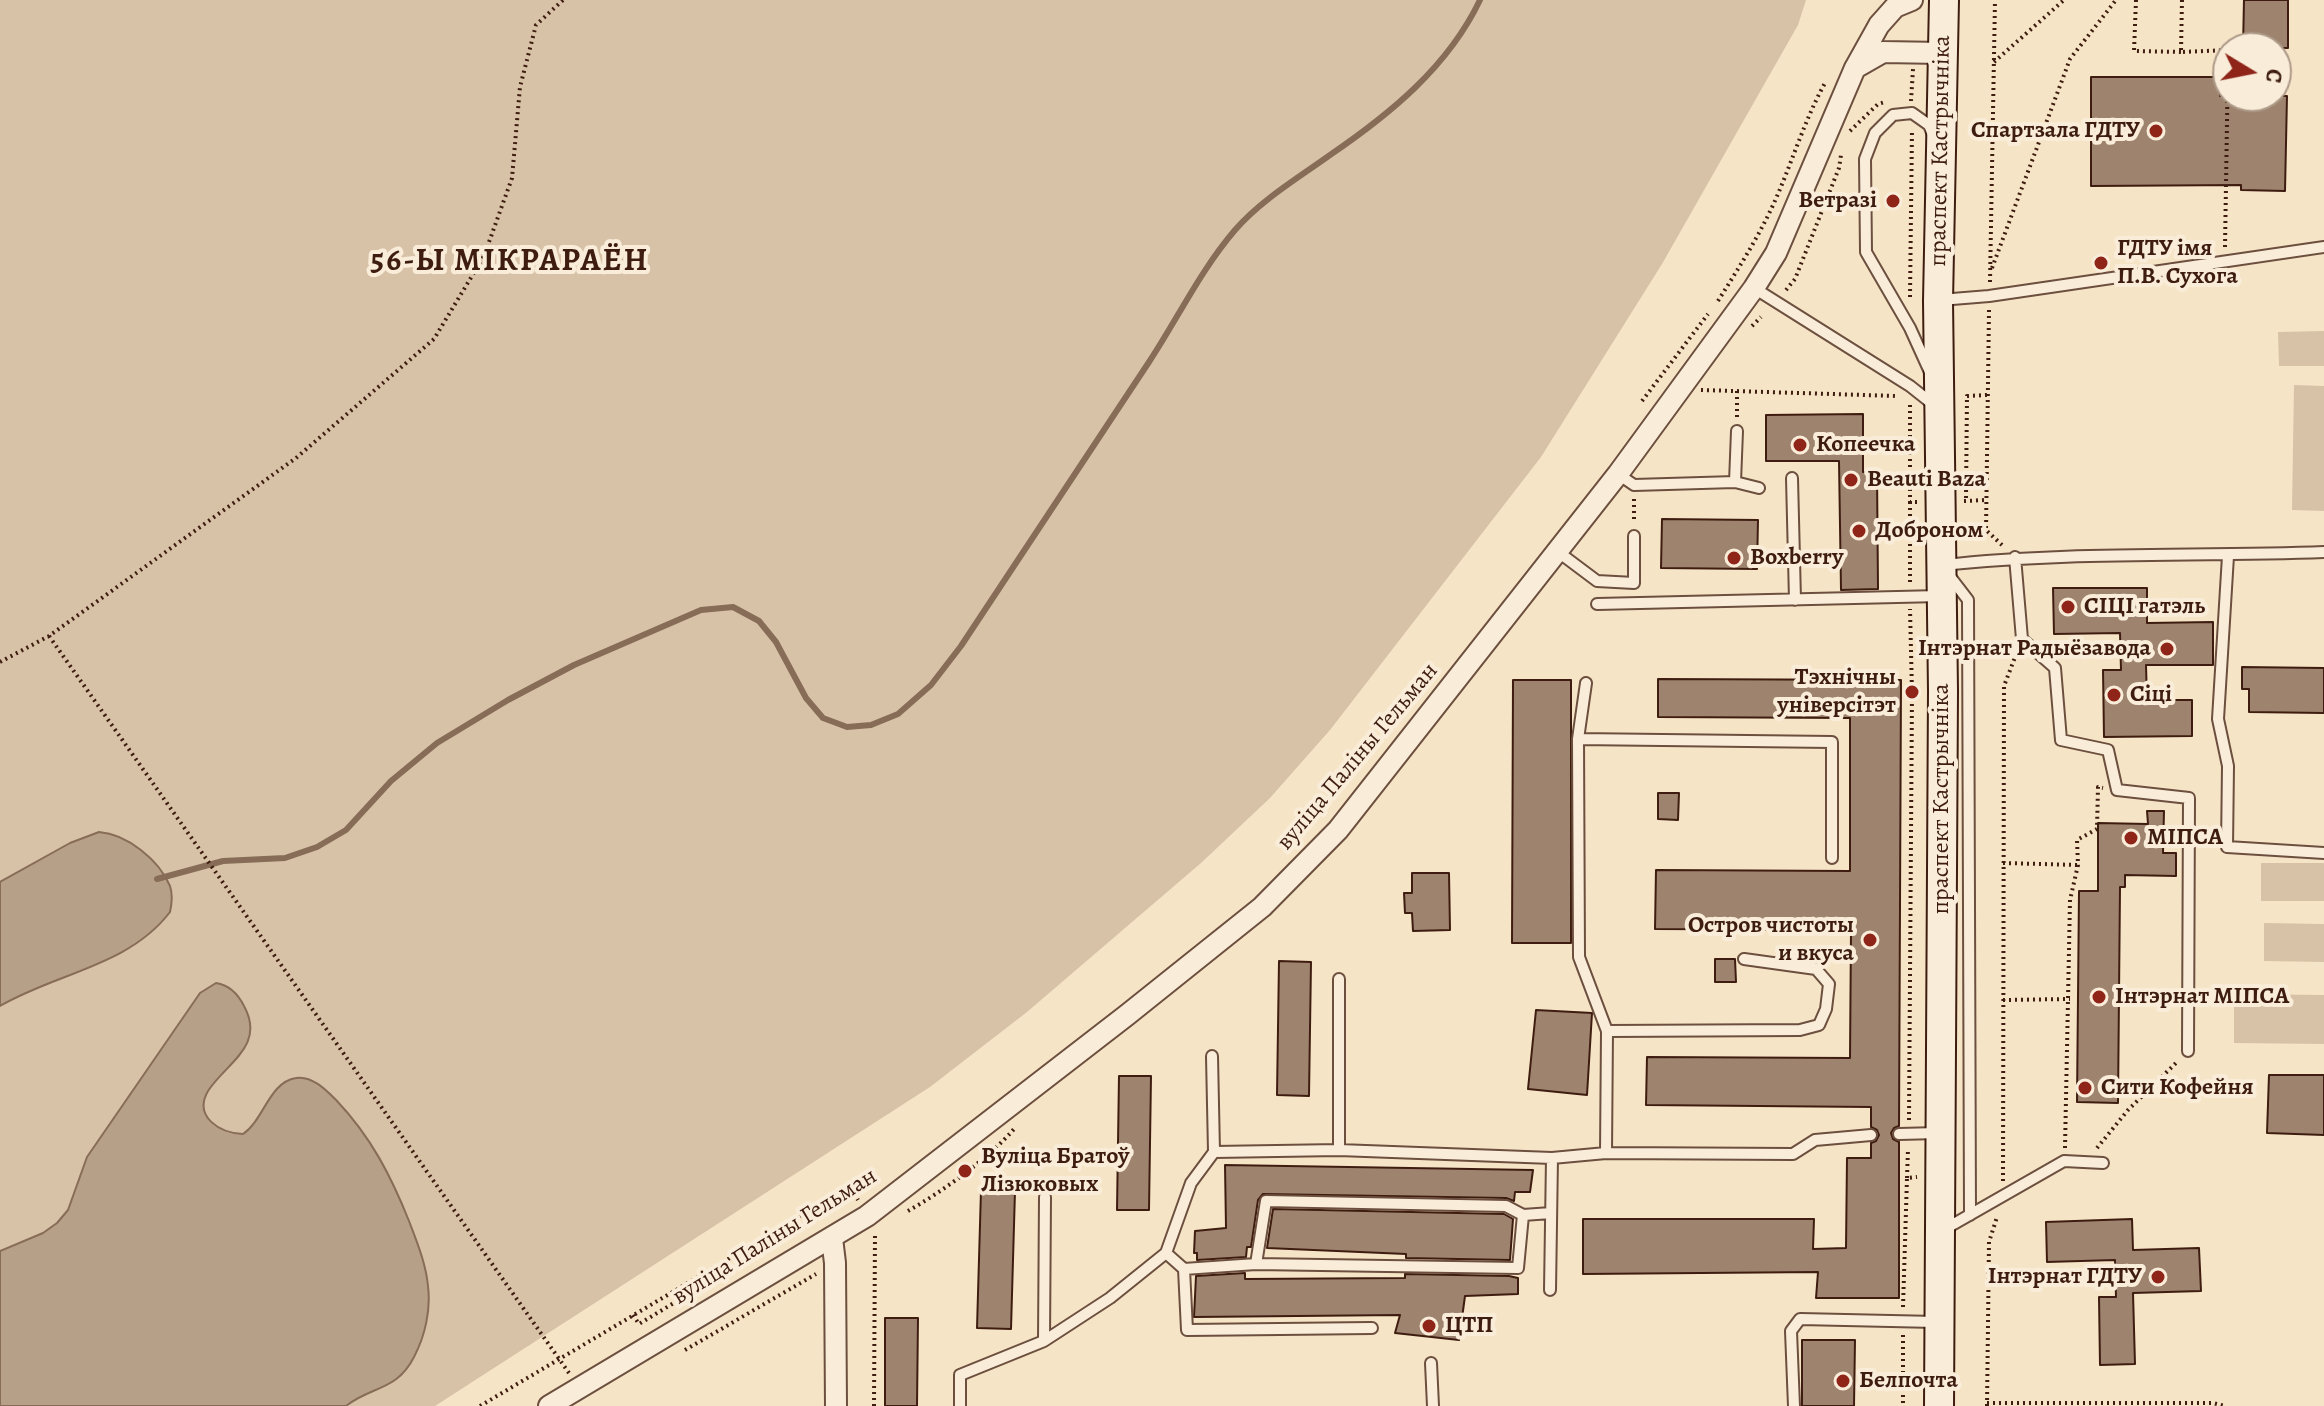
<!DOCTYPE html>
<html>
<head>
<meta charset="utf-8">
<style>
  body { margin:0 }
  #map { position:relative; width:2324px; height:1406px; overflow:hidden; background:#f6e4c6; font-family:Alegreya,serif }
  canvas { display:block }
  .north { position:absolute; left:2212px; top:32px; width:80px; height:80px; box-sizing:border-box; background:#f9edda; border:2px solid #ae9a89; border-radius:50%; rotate:100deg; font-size:22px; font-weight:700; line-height:32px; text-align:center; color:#3e1d10 }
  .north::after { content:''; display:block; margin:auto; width:28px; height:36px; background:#8f2418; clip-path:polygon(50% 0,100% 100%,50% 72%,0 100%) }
</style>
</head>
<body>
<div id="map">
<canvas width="2324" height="1406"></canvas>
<div class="north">С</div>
</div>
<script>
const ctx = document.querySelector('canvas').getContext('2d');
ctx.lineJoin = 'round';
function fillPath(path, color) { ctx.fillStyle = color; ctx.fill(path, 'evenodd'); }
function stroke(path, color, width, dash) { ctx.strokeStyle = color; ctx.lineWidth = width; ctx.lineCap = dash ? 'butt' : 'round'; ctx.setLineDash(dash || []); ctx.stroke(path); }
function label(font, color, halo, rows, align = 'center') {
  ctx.font = font + ' Alegreya,serif'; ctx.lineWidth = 8; ctx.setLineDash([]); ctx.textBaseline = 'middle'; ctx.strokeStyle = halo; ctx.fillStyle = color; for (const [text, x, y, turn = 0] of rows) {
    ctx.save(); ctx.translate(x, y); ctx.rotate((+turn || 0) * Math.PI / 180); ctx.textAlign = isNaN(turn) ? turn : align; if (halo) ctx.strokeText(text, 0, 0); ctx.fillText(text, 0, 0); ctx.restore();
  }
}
const green = new Path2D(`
  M0,0H1806L1798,25L1662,264L1541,457L1330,730L1270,798L1201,863L1027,1012L930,1087L435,1406H0Z
  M2324,331V366H2279L2278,332Z
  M2294,385L2324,386V511L2292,510Z
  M2261,863H2324V901H2261Z
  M2264,923L2324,924V962L2264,961Z
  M2234,994L2324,995V1044L2234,1043Z`);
const water = new Path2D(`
  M99,832C127,834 159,860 170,886C173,895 172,903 170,912C129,966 56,973 0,1006V882L70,843Z
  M216,983C229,985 238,994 244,1006C266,1046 226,1063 208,1091C193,1117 220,1133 243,1134C264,1120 269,1082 296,1078C312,1075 327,1091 337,1101C371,1137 391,1176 409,1221C417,1242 426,1264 428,1286C431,1310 425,1336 414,1357C397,1391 371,1386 346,1406H0V1251L43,1233L57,1223L68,1210L87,1157L200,993Z`);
const stream = new Path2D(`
  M157,879L223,861L285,858L317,847L346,830L391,781L437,743L508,700L574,665L701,610L733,607L759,621L776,642L806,698L823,718L847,727L871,725L898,714L931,685L961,646C1024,551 1086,457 1149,362C1178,318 1200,271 1235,230C1261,200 1298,178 1330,155C1390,114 1448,67 1480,0`);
const building = new Path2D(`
  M2244,0H2288V48H2243Z
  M2091,77H2220V96H2287L2285,191L2241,190V185L2091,186Z
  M1863,414V472H1877L1878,589L1841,590L1839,461H1766V415Z
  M1662,519L1758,520L1757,569L1661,568Z
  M2053,588H2147V623L2213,622V665H2146L2147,700H2192V736L2104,737L2103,670H2121L2120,633L2054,634Z
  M2242,667L2324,668V713L2249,712V689H2242Z
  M1658,679L1901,680L1899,1126L1894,1128L1891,1133L1893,1139L1899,1142V1298H1816L1818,1272L1583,1274V1219H1814L1813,1249L1846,1248L1847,1158H1871V1143L1876,1141L1879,1135L1877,1130L1871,1127V1107L1646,1105L1647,1057L1850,1058L1851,930L1655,929L1656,870L1850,871V718L1658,717Z
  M1513,680H1571V943H1512Z
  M1658,793H1679L1678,820L1658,819Z
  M2147,811H2164L2163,853H2176V876L2125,875V887H2120L2118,1103L2077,1102L2079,891H2098V823L2148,824Z
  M1412,873H1449L1450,930L1413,931L1412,913H1405L1404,893H1412Z
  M1715,959H1735L1736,982H1715Z
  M1279,961L1311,962L1309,1096L1277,1095Z
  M1536,1010L1592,1013L1587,1095L1528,1089Z
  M2269,1075H2324V1135L2267,1133Z
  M1119,1076H1151L1149,1210H1117Z
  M1225,1165L1533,1170L1530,1192H1515L1514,1201L1506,1198L1263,1194L1258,1200L1251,1247H1247L1246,1257L1197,1260V1253H1194L1195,1231L1226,1228Z
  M981,1190L1015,1191L1011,1329L977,1328Z
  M1273,1209L1504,1214L1513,1219L1510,1260L1406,1258V1254L1267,1248Z
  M2132,1219L2133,1250L2199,1248L2201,1291L2133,1293L2135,1364L2100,1365L2099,1297H2116L2115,1260L2047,1262L2046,1222Z
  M1245,1273V1279L1405,1278V1274L1509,1276L1518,1278V1294L1465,1296L1459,1340L1395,1333L1400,1315L1194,1317L1196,1276Z
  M885,1318H918L917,1406H885Z
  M1802,1340H1855L1854,1406H1802Z`);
const path = new Path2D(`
  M2136,0L2134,51L2181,52
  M2182,0L2181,52L2228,50
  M1994,62L2064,0
  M1911,101L1913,69
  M1850,131L1878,104L1885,102
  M2225,247L2228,59
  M1992,268L2070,59L2116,0
  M1990,282L1995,0
  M1786,290L1795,279L1839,168L1841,155
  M1910,297L1912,129
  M1718,301C1738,269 1758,238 1774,203C1792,163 1804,121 1825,83
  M1989,310L1986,530L2003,546
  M1752,326L1761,317
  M1701,390L1897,396
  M1642,401L1708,314
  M1910,405V502H1920
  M1737,417V391
  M1966,498L1967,396L1987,395
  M1634,499V522
  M1964,501L1986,500
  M1910,502V584
  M49,636L569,1373
  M0,662L49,636L296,458L434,339L484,256L512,178L520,87L536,25L563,0
  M2003,863L2078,865
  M2003,1000L2070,999
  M1909,1120L1912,692L1910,609
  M2065,1148L2070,900L2078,865L2077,840L2097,829L2098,787L2103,788
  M2097,1148L2128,1110L2178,1061
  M1907,1178L1908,1149
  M2003,1181L2004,686L2017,652
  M908,1211C943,1191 988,1159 1014,1129
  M1903,1307L1907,1178L1917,1177
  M633,1315L639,1324L707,1283L702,1273
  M1903,1335V1406
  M685,1350L816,1274
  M1987,1403H2213L2225,1406
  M480,1406L850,1187L858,1200
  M874,1406L875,1232
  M1987,1406L1989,1242L1997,1217`);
const service = new Path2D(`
  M1754,288L1910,386L1934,405
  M1940,300L1989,296L2324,247
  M1930,372L1910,328L1866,252L1865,159L1875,133L1893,115L1912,113L1929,125L1933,135
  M1618,474L1634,485L1735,482L1759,488
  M1792,478L1795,600
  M1735,482L1737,431
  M1557,551L1597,581L1634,583V536
  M2228,556L2218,719L2228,766L2227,847L2324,853
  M2015,557L2022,639L2055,668L2061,740L2108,750L2117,790L2189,798L2188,1051
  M1944,565C2070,551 2198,557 2324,552
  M1948,574L1968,600L1970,1215
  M1597,604L1940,596
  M1586,683L1578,739L1579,957L1607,1031L1606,1153
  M1578,739L1832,742V858
  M1607,1031L1800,1030L1819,1025L1826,1009L1829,984L1816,969L1744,959
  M1899,1134L1938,1133
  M1339,1150V979
  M1214,1152L1339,1150L1552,1158L1606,1153L1793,1154L1815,1140L1871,1135
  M1945,1229L2064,1161L2103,1163
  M1166,1253L1184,1269
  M1256,1264L1266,1201L1506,1206L1523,1215L1551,1213
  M1550,1290L1552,1158
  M1372,1328L1187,1330L1184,1269L1256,1264L1518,1268L1523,1215
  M1044,1341L1045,1197
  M1431,1363L1433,1406
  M960,1406V1375L1044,1341L1110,1298L1166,1253L1191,1183L1214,1152L1212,1056
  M1794,1406L1791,1331L1800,1319L1936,1322`);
const minor = new Path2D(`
  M1855,68L1883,52L1942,53
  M832,1238L835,1263L836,1406
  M549,1406L867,1216L1127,1015L1262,907L1338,830L1618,474L1754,288L1776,253L1855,68L1879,25L1895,7L1912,0`);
const secondary = new Path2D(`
  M1939,1406L1943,691L1938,301L1944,0`);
const markers = [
  [2156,131,8,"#8f2418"],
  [1893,201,8,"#8f2418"],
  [2101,263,8,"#8f2418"],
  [1800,445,8,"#8f2418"],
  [1851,480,8,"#8f2418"],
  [1859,531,8,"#8f2418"],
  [1734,558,8,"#8f2418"],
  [2068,607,8,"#8f2418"],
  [2167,649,8,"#8f2418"],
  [1912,692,8,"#8f2418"],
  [2114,695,8,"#8f2418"],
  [2131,838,8,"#8f2418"],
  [1870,940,8,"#8f2418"],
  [2099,997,8,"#8f2418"],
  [2085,1088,8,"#8f2418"],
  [965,1171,8,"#8f2418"],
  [2158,1277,8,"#8f2418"],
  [1429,1326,8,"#8f2418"],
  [1843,1381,8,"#8f2418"]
];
const poiNames = [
  ["Спартзала ГДТУ",2140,131,"right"],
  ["Ветразі",1877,201,"right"],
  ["ГДТУ імя",2117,249],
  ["П.В. Сухога",2117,277],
  ["Копеечка",1816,445],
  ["Beauti Baza",1867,480],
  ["Доброном",1875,531],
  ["Boxberry",1750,558],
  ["СІЦІ гатэль",2084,607],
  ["Інтэрнат Радыёзавода",2151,649,"right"],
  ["Тэхнічны",1896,678,"right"],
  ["універсітэт",1896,706,"right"],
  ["Сіці",2130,695],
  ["МІПСА",2147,838],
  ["Остров чистоты",1854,926,"right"],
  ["и вкуса",1854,954,"right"],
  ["Інтэрнат МІПСА",2115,997],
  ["Сити Кофейня",2101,1088],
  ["Вуліца Братоў",981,1157],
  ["Лізюковых",981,1185],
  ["Інтэрнат ГДТУ",2142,1277,"right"],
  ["ЦТП",1445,1326],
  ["Белпочта",1859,1381]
];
const streetNames = [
  ["праспект Кастрычніка",1941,151,-89],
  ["вуліца Паліны Гельман",1358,757,-50],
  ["праспект Кастрычніка",1942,799,-90],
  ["вуліца Паліны Гельман",775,1237,-32]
];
const districtNames = [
  ["56-Ы МІКРАРАЁН",510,262]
];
fillPath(green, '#d7c2a7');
fillPath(water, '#b7a088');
stroke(water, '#876c58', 2);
stroke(stream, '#876c58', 6);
fillPath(building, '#9e846f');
stroke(building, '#3e1d10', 2);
stroke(service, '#6c4f3e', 14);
stroke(minor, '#6c4f3e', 24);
stroke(secondary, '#3e1d10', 32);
stroke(path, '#3e1d10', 4, [2, 4]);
stroke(service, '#f9edda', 10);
stroke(minor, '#f9edda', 20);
stroke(secondary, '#f9edda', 28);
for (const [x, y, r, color] of markers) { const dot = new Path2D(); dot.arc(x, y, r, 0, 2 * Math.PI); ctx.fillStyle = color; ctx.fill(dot); stroke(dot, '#f9edda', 3); }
label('bold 24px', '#3e1d10', '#f9edda', poiNames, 'left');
label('24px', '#3e1d10', '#f9edda', streetNames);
ctx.letterSpacing = '2px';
label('bold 32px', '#3e1d10', '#f9edda', districtNames);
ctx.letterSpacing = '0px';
</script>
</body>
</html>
